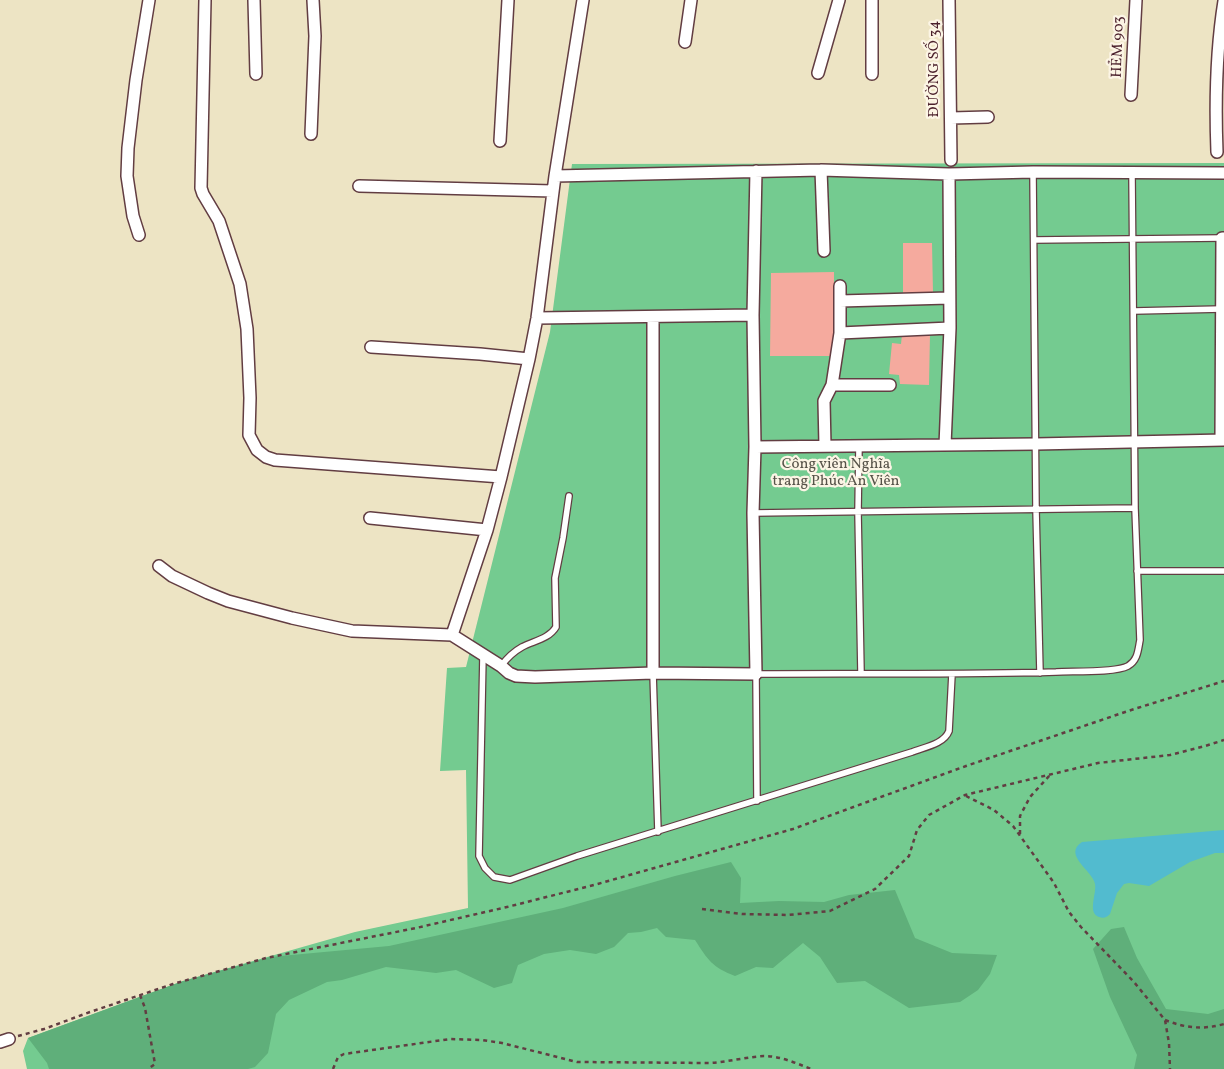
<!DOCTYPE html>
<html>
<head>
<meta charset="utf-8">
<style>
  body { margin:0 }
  canvas { display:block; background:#ede4c4 }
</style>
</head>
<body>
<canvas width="1224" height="1069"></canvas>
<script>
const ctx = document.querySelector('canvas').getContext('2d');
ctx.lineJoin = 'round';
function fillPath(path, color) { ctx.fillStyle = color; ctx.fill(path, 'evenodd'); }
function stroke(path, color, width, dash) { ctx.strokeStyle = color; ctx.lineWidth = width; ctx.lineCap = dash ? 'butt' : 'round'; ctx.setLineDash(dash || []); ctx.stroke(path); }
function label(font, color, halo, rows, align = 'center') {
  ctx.font = font + ' Vollkorn,serif'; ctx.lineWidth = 4.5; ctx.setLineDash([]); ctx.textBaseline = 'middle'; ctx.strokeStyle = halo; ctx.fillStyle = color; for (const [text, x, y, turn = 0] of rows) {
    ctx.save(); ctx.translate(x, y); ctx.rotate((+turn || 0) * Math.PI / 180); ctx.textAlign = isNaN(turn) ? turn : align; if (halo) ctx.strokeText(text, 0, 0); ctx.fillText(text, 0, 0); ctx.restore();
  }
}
const green = new Path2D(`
  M1224,163V1069H27L23,1051L28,1038L183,981L355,932L468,908L466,770L440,771L447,668L466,667L550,332L572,164Z`);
const forest = new Path2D(`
  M731,862L741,878L740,903L779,901L824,902L849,895L895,890L915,938L952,953L997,955L990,974L978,990L960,1002L909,1008L865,981L837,983L820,957L803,943L773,968L756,967L735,976C712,967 708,960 695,940L666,937L657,928L641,932L628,933L614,947L596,954L570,950L544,954L518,965L512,983L494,988L456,970L436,973L386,967L342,980L327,982L289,1000L276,1014L268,1053L255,1067L248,1069H49L47,1063L28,1038L183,981L270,957L389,946L563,908L675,876Z
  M1124,927L1137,958L1166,1009L1208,1014L1224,1009V1069H1134L1137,1055L1110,997L1093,949L1111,929Z`);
const water = new Path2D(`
  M1224,830V853H1215L1190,862L1149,886L1129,883L1124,884L1117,893L1110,914C1107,917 1104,919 1099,917C1087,913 1097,893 1095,884C1093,871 1062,855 1082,842Z`);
const building = new Path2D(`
  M903,243H932L933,293H903Z
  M834,272V356H770L771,273Z
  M902,334H930L929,385L900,384L899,375L889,374L892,343L901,344Z`);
const path = new Path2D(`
  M966,796L994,810L1013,826L1054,883L1069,912L1081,927L1134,982L1165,1020L1169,1043L1170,1069
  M1020,834V816L1030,797L1050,775
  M702,909L742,914L788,915L830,911L875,889L909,856L917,830L929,815L965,795L1098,763L1170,755L1205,746L1224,740
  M140,995L145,1008L155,1064L148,1069
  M1165,1020C1185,1028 1203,1030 1224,1024
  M18,1036L44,1029L90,1012L173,984L266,958L416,928L507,907L594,885L793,829L966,766L1128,711L1224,681
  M333,1069L338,1057L344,1054L450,1039L482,1040L502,1043L577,1062L709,1063C728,1062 746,1057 764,1056C780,1056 796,1063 811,1069`);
const service = new Path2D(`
  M1033,172L1036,509L1040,673
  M1034,240L1222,238
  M1134,311L1222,309
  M859,446L858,512L861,673
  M753,513L1135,508
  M1137,571H1224
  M483,655L479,856L485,868L494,877L510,880L577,856L912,752C925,747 944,744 949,731L952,674
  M501,666C507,658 513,652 522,647C533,641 549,639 556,627L555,578L563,538L569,496
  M653,673L658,832
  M757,801L756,674C856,673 956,675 1056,672C1072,671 1115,673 1128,666C1138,660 1138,650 1140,640L1135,508L1132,174`);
const minor = new Path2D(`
  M205,0L201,188L203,194L219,221L240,284L247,329L250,398L249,435L257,450L266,457L275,460L501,477
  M254,0L256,74
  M949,0L951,160
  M685,42L691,0
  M818,73L839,0
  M872,74V0
  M1131,95L1136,0
  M951,118L988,117
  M311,134L315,36L313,0
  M500,141L508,0
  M1217,152C1215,101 1216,51 1224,1
  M821,170L824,251
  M555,176L821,170L949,174L1033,172L1224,173
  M359,186L553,191
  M139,235L133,216L127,176L128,148L136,80L149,0
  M840,301L949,298
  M537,318L753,315
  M653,318V673
  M840,333L950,328
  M371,347L480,354L529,359
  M832,385H890
  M1221,440L1222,238H1224
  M945,445L950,328L949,174
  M825,446L824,401L832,385L840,333V286
  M755,447L1036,444L1224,440
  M370,518L487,530
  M159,566L172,576L208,593L228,601L292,618L352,631L452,635L487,530L501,477L529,359L537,318L555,176L583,0
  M452,635L501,666L509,673L516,676L535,677L653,673L756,674L753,513L755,447L753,315L756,171
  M0,1042L9,1039`);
const streetNames = [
  ["HẺM 903",1119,47,-88],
  ["ĐƯỜNG SỐ 34",935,69,-90]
];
const parkNames = [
  ["Công viên Nghĩa",836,465],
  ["trang Phúc An Viên",836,482]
];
fillPath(green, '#74cb90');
fillPath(forest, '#5faf7a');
fillPath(water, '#52bbcf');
fillPath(building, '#f5aa9e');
stroke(service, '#623d42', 8);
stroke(minor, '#623d42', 14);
stroke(path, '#623d42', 2.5, [4, 4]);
stroke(service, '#fff', 5.5);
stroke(minor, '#fff', 11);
label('15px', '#4a1f2b', '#fcf5e5', streetNames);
label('15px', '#575349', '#fcf5e5', parkNames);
</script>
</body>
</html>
